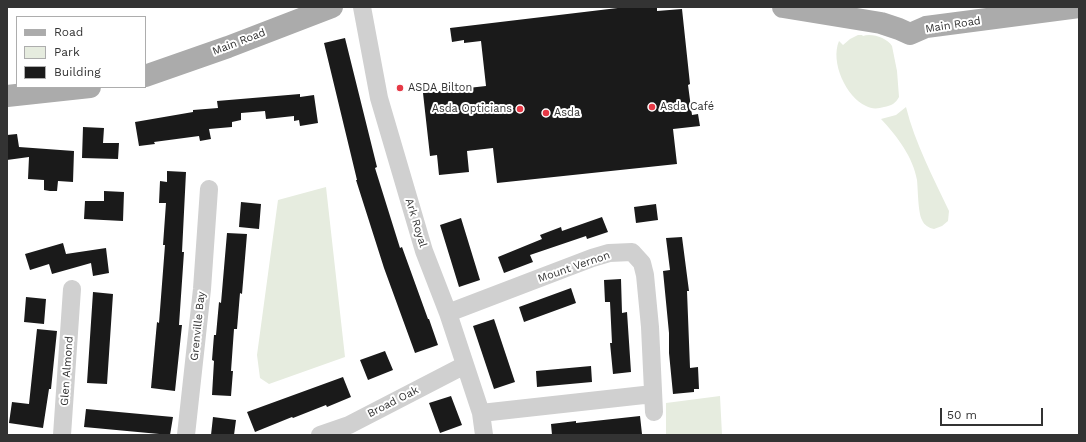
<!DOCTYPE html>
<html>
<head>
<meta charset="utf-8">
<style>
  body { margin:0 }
  #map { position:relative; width:1086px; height:442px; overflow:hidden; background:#fff; font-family:"Work Sans",sans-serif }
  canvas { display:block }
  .frame { position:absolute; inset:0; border:8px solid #333; pointer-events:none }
  .legend { position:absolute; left:16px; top:16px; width:130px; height:72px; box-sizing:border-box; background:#fff; border:1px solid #adadad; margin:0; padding:5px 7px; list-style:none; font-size:12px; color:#333 }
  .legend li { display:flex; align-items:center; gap:8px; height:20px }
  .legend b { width:20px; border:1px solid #adadad }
  .scale { position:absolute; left:940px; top:408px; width:103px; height:18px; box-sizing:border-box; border:2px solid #333; border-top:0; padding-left:5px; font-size:12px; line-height:14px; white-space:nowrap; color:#333; -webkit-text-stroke:3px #fff; paint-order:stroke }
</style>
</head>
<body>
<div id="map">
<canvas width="1086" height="442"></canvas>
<div class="frame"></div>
<ul class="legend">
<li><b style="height:5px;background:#ababab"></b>Road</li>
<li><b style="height:11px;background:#e6ecdf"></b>Park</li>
<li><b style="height:11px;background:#1a1a1a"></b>Building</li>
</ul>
<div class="scale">50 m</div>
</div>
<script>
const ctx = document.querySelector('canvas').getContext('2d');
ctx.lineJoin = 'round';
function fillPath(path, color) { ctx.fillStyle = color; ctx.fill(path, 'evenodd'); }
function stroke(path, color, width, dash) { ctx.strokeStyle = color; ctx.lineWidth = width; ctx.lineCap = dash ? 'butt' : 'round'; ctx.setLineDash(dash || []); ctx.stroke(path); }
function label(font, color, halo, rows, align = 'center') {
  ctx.font = font + ' "Work Sans",sans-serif'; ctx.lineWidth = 4; ctx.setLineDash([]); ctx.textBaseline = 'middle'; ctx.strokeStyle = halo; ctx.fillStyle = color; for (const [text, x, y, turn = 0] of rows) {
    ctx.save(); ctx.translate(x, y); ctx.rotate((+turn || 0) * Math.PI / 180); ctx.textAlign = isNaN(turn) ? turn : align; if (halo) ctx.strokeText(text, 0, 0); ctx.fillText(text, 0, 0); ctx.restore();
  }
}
const green = new Path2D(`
  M858,35H862L863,36C872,33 887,38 892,46L897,71L899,97C896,103 891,106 884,107C878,109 871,109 866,106C846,97 830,62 839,41L843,45L850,39Z
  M906,107C915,143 933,177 949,211L948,221L942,226L934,229C929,228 924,225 922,220C918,212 918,190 917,180C913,157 897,136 881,119L896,115Z
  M326,187L345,357L269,384L260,378L257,355L278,200Z
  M720,396L722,435H666V403Z`);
const building = new Path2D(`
  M626,7H657V11L682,9L690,84L688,85L692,115L698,114L700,126L673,129L677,164L497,183L493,148L467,151L469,172L439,175L437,155L430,156L423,93L486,86L481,41L464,43V40L452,42L450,28Z
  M345,38L377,167L375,168L400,248L402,247L428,319H429L438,345L415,353L384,268L356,180H357L324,43Z
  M300,94V97L314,95L318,123L300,126L299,120L294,121V116L266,119L265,111L241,113V120L232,122V127L209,129L211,139L200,141L199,136L154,142L155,144L139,146L135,122L193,112V110L218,108L217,101Z
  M83,127L104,128L103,143H119L118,159L82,158Z
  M17,134L19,147L74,151L73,182L58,181L57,191H50L44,190V180L28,179L29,157L7,160V135Z
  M167,171L186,172L182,252H184L179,325H182L175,391L151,388L157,322L159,323L165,245H163L166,203H159L160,181L167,182Z
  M104,191L124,192L123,221L84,219L85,201H104Z
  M241,202L261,204L259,229L239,227Z
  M656,204L658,220L636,223L634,207Z
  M602,217L608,232L587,239L586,236L530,255L533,262L504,273L498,257L542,239L540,235L561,227L562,231Z
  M461,218L480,280L459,287L440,225Z
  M227,233L247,234L242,294L240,293L237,329H234L231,371H233L231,396L212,395L214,361L212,360L214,335H216L219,302L221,303Z
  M682,237L689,291H687L690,368L698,367L699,389H694V392L673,394L669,353V333L663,271L670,270L666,238Z
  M63,243L66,254L106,248L109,273L93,276L91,263L52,274L49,264L30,270L25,254Z
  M621,279L622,313L627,312L631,372L613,374L610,343H612L610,302H605L604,280Z
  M571,288L576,303L524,322L519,307Z
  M93,292L113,294L107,384L87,383Z
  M26,297L46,299L44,324L24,322Z
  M494,319L515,382L494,389L473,326Z
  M37,329L57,331L51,389H49L43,428L9,423L12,402L29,404Z
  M385,351L393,370L368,380L360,360Z
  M591,366L592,382L537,387L536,371Z
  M343,377L351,397L327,407L326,405L293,418L292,417L255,432L247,412Z
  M451,396L462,425L440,433L429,403Z
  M86,409L173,417L170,435L84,427Z
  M640,416L642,434L627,435H552L551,424L576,421V423Z
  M213,417L236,420L234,435H211Z`);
const minor = new Path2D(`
  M362,7L379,98L424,251L448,313L481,413L484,435
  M448,313L592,258L609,253L632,252L642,263L645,275L650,327L654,412
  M481,413L653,394
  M62,435L72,289
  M186,435L202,289L209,189
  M320,435L349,425L465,365`);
const major = new Path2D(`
  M783,7L881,23L899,29L910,34L926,27L1079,7
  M145,76L228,47L332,7
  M7,96L90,87`);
const markers = [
  [400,88,4,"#e63946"],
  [652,107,4,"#e63946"],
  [520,109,4,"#e63946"],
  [546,113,4,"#e63946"]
];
const streetNames = [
  ["Main Road",953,25,-9],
  ["Main Road",239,42,-21],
  ["Ark Royal",416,223,73],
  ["Mount Vernon",574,267,-19],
  ["Grenville Bay",198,326,-84],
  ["Glen Almond",67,371,-86],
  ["Broad Oak",393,402,-27]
];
const poiNames = [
  ["ASDA Bilton",408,88],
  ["Asda Café",660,107],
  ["Asda Opticians",512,109,"right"],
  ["Asda",554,113]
];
fillPath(green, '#e6ecdf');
fillPath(building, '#1a1a1a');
stroke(minor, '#d0d0d0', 18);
stroke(major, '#ababab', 22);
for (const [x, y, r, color] of markers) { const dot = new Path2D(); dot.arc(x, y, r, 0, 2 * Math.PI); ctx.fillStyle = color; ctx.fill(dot); stroke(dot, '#fff', 1.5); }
label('11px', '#333', '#fff', streetNames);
label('11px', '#333', '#fff', poiNames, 'left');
</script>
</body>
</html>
